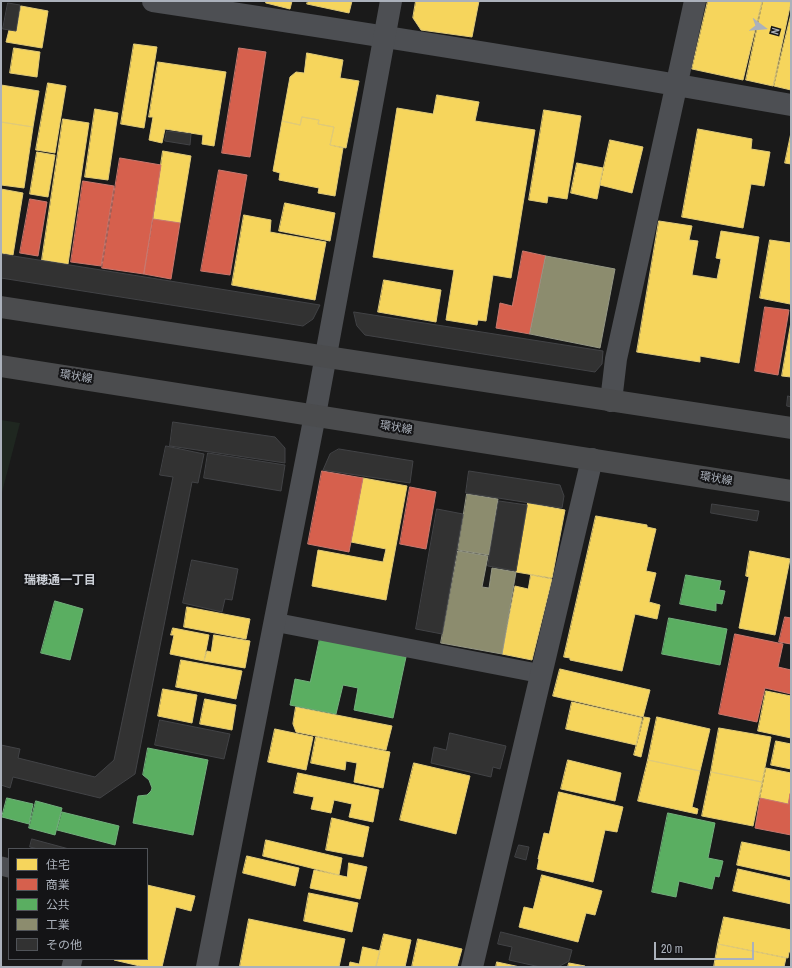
<!DOCTYPE html>
<html>
<head>
<meta charset="utf-8">
<style>
  body { margin:0 }
  #map { position:relative; width:792px; height:968px; overflow:hidden; background:#1a1a1a; font-family:"Archivo Narrow","Noto Sans JP",sans-serif }
  canvas { display:block }
  .frame { position:absolute; inset:0; border:2px solid #abb1bb; pointer-events:none }
  .legend { position:absolute; left:8px; top:848px; width:140px; height:112px; box-sizing:border-box; background:#141416; border:1px solid #505358; margin:0; padding:5px 7px; list-style:none; font-size:12px; color:#abb1bb }
  .legend li { display:flex; align-items:center; gap:8px; height:20px }
  .legend b { width:20px; border:1px solid #505358 }
  .north { position:absolute; left:744px; top:8px; width:40px; height:40px; -webkit-text-stroke:3px #141416; paint-order:stroke; rotate:106deg; font-size:11px; font-weight:700; line-height:16px; text-align:center; color:#abb1bb }
  .north::after { content:''; display:block; margin:auto; width:14px; height:18px; background:#abb1bb; clip-path:polygon(50% 0,100% 100%,50% 72%,0 100%) }
  .scale { position:absolute; left:654px; top:942px; width:100px; height:18px; box-sizing:border-box; border:2px solid #abb1bb; border-top:0; padding-left:5px; font-size:12px; line-height:14px; white-space:nowrap; color:#abb1bb; -webkit-text-stroke:3px #141416; paint-order:stroke }
</style>
</head>
<body>
<div id="map">
<canvas width="792" height="968"></canvas>
<div class="frame"></div>
<ul class="legend">
<li><b style="height:11px;background:#f6d55c"></b>住宅</li>
<li><b style="height:11px;background:#d6604d"></b>商業</li>
<li><b style="height:11px;background:#5aae61"></b>公共</li>
<li><b style="height:11px;background:#8c8c6e"></b>工業</li>
<li><b style="height:11px;background:#323232"></b>その他</li>
</ul>
<div class="north">N</div>
<div class="scale">20 m</div>
</div>
<script>
const ctx = document.querySelector('canvas').getContext('2d');
ctx.lineJoin = 'round';
function fillPath(path, color) { ctx.fillStyle = color; ctx.fill(path, 'evenodd'); }
function stroke(path, color, width, dash) { ctx.strokeStyle = color; ctx.lineWidth = width; ctx.lineCap = dash ? 'butt' : 'round'; ctx.setLineDash(dash || []); ctx.stroke(path); }
function label(font, color, halo, rows, align = 'center') {
  ctx.font = font + ' "Archivo Narrow","Noto Sans JP",sans-serif'; ctx.lineWidth = 4; ctx.setLineDash([]); ctx.textBaseline = 'middle'; ctx.strokeStyle = halo; ctx.fillStyle = color; for (const [text, x, y, turn = 0] of rows) {
    ctx.save(); ctx.translate(x, y); ctx.rotate((+turn || 0) * Math.PI / 180); ctx.textAlign = isNaN(turn) ? turn : align; if (halo) ctx.strokeText(text, 0, 0); ctx.fillText(text, 0, 0); ctx.restore();
  }
}
const green = new Path2D(`
  M1,420L20,423L1,496Z`);
const homes = new Path2D(`
  M266,1H292L290,9L266,3Z
  M308,1H352L349,13L307,4Z
  M416,1H479L472,37L421,30L413,18Z
  M708,1H762L743,80L692,69Z
  M763,1L791,2L773,86L746,80Z
  M21,6L48,11L42,48L6,42L9,30L16,31Z
  M791,14V90L774,86Z
  M134,44L157,47L144,128L121,124Z
  M14,48L40,52L37,77L10,73Z
  M307,53L343,60L340,78L359,81L346,148L330,145L334,127L318,124L319,120L302,117L300,125L282,121L290,77L296,72L304,73Z
  M158,62L226,72L214,146L202,144L203,135L165,129L162,143L149,140L153,117H149Z
  M48,83L66,86L55,153L36,150Z
  M1,85L39,91L33,127L1,122Z
  M437,95L479,102L475,121L535,130L511,278L493,275L486,321L478,320L477,325L446,320L454,270L373,257L397,108L433,114Z
  M95,109L118,113L108,180L85,177Z
  M544,110L581,116L567,199L548,196L547,203L529,200Z
  M302,117L319,120L318,124L334,127L330,145L343,148L335,196L318,193L319,188L279,180L280,173L273,171L282,121L300,125Z
  M63,119L89,123L68,264L42,260Z
  M1,122L33,127L24,188L1,185Z
  M698,129L752,139L751,149L770,152L764,186L751,184L743,228L682,217Z
  M791,133V164L785,163Z
  M610,140L643,147L632,193L600,185Z
  M163,151L191,156L180,223L153,219Z
  M37,152L55,155L48,197L30,194Z
  M577,163L603,168L597,199L571,193Z
  M1,189L23,193L13,255L1,253Z
  M285,203L335,213L330,241L279,231Z
  M244,215L271,220L270,232L326,242L315,300L232,285Z
  M659,221L692,226L689,240L698,241L692,275L717,279L721,259L716,258L721,231L759,237L739,363L700,356V362L637,352Z
  M770,240L791,243V296L790,304L760,298Z
  M384,280L441,290L436,322L378,312Z
  M791,322V377L782,376Z
  M363,478L407,486L386,600L312,586L318,550L383,562L386,549L351,542Z
  M528,503L565,510L552,578L516,572Z
  M596,516L647,525V527L656,529L646,571L656,573L649,602L660,605L657,619L635,614L622,671L570,660V658L564,657Z
  M750,551L790,559L775,635L739,628L749,577L746,576Z
  M531,575L552,579L532,660L502,654L515,586L528,589Z
  M187,607L250,619L246,639L184,627Z
  M173,628L209,635L204,661L170,654L174,635H171Z
  M214,635L250,641L245,668L204,661L207,651L211,652Z
  M181,660L242,671L236,699L176,687Z
  M560,669L650,690L643,717L553,696Z
  M163,689L197,695L192,723L158,716Z
  M766,691L791,696V738L758,731Z
  M205,699L236,705L232,730L200,724Z
  M572,702L642,718L636,745L566,729Z
  M296,707L392,726L386,750L296,732L293,724Z
  M644,717L650,718L641,757L634,755Z
  M657,717L710,729L700,771L648,760Z
  M719,728L771,737L762,782L711,772Z
  M275,729L313,737L306,770L268,762Z
  M316,737L390,752L383,788L354,782L357,763L346,761L345,770L311,763Z
  M776,741L791,744V769L771,765Z
  M568,760L621,773L615,801L561,789Z
  M648,760L700,771L692,807L698,809L697,814L638,801Z
  M414,763L470,776L456,834L400,820Z
  M766,768L791,773V794L788,804L760,798Z
  M711,772L762,782L753,826L702,816Z
  M298,773L379,790L373,822L349,817L352,804L334,800L331,813L311,809L314,797L294,793Z
  M559,792L623,807L617,832L605,830L593,882L537,869L539,859H538L544,833L549,834Z
  M332,818L369,827L363,857L326,850Z
  M266,840L342,858L339,875L263,856Z
  M742,842L791,852V877L737,865Z
  M247,856L299,868L295,886L243,873Z
  M349,863L367,867L360,899L310,888L314,870L347,877Z
  M738,869L791,881V904L733,891Z
  M542,875L602,891L595,915L586,913L578,942L519,927L524,907L533,909Z
  M147,885L195,896L191,911L176,907L162,967H144L114,960V959H147Z
  M309,893L358,903L352,932L304,921Z
  M724,917L791,930V952H789L788,958L718,944Z
  M249,919L345,939L339,967H247L240,966Z
  M384,934L411,940L405,967H376Z
  M418,939L462,949L457,967H412Z
  M718,944L786,958L784,967H714Z
  M363,947L380,951L376,967H349L350,962L359,964Z
  M497,962L520,967H496Z
  M569,963L585,966V967H568Z`);
const shops = new Path2D(`
  M239,48L266,52L250,157L222,153Z
  M120,158L161,165L144,274L102,268Z
  M219,170L247,175L230,275L201,271Z
  M83,181L114,186L101,266L71,262Z
  M30,199L47,202L38,256L20,253Z
  M153,219L180,223L171,279L144,274Z
  M523,251L546,256L530,334L496,328L500,303L512,306Z
  M765,307L789,310L778,375L755,371Z
  M322,471L363,478L349,552L308,544Z
  M410,487L436,492L426,549L400,544Z
  M785,617L791,618V644L779,642Z
  M735,634L783,644L778,667L791,670V694L765,688L757,722L719,714Z
  M790,794L791,835L755,828L760,798L788,804Z`);
const public = new Path2D(`
  M686,575L721,581L719,590L725,591L722,604L716,603V611L680,604Z
  M55,601L83,609L70,660L41,653Z
  M669,618L727,629L720,665L662,654Z
  M320,638L406,657L393,718L354,710L358,688L343,685L336,714L290,705L295,679L310,682Z
  M148,748L208,760L193,835L133,823L138,796L147,795L151,791L152,788L149,780L143,775Z
  M7,798L33,804L29,824L2,817Z
  M36,801L62,808L55,835L29,828Z
  M62,812L119,826L115,845L57,830Z
  M668,813L715,823L708,858L723,861L719,877L715,876L712,889L679,881L676,897L652,892Z`);
const industry = new Path2D(`
  M546,256L615,269L600,348L530,334Z
  M467,494L498,499L489,555L458,550Z
  M458,551L488,556L482,587L489,588L492,568L516,572L502,654L441,643Z`);
const building = new Path2D(`
  M8,3L20,5L16,31L3,29Z
  M167,131L191,134L190,145L165,141Z
  M1,254L320,305L313,319L303,326L1,278Z
  M354,312L603,351L602,364L595,372L365,335L357,326Z
  M788,396L791,397V407L787,406Z
  M173,422L275,437L285,448V463L170,446Z
  M166,446L204,454L198,483L192,482L135,774L100,798L13,777L10,788L1,785V745L20,749L18,758L95,777L114,760L173,477L160,475Z
  M339,449L413,461L410,483L323,470L330,454Z
  M208,453L285,465L281,491L204,478Z
  M469,471L560,485L564,496L562,508L466,493Z
  M499,501L527,505L516,571L488,566Z
  M712,504L759,511L757,521L711,513Z
  M437,509L463,514L442,634L416,629Z
  M192,560L238,569L232,600L225,599L222,612L183,603Z
  M160,720L230,734L224,759L155,745Z
  M450,733L506,746L500,769L493,767L491,777L431,763L434,747L446,750Z
  M32,839L69,849H38L30,847Z
  M519,845L529,847L526,860L515,857Z
  M501,932L572,950L569,961L558,967H540L509,960L512,947L498,944Z`);
const service = new Path2D(`
  M274,622L542,674
  M1,866L9,868
  M71,967L73,959`);
const minor = new Path2D(`
  M153,1C366,33 579,67 791,105
  M611,401L616,359L695,1
  M472,967L592,459`);
const tertiary = new Path2D(`
  M207,967L315,415L391,1`);
const primary = new Path2D(`
  M1,307L791,428
  M1,366L791,491`);
const streetNames = [
  ["環状線",76,377,9],
  ["環状線",396,428,9],
  ["環状線",716,479,9]
];
const neighbourhoodNames = [
  ["瑞穂通一丁目",60,581]
];
fillPath(green, '#1f2720');
fillPath(homes, '#f6d55c');
stroke(homes, '#e0ca78', 1);
fillPath(shops, '#d6604d');
stroke(shops, '#c9786e', 1);
fillPath(public, '#5aae61');
stroke(public, '#72af7c', 1);
fillPath(industry, '#8c8c6e');
stroke(industry, '#959785', 1);
fillPath(building, '#323232');
stroke(building, '#424346', 1);
stroke(service, '#4d4f53', 19);
stroke(minor, '#4d4f53', 22);
stroke(tertiary, '#4d4f53', 22);
stroke(primary, '#4b4c4e', 22);
label('11px', '#abb1bb', '#141416', streetNames);
label('bold 12px', '#ccd0d7', '#141416', neighbourhoodNames);
</script>
</body>
</html>
